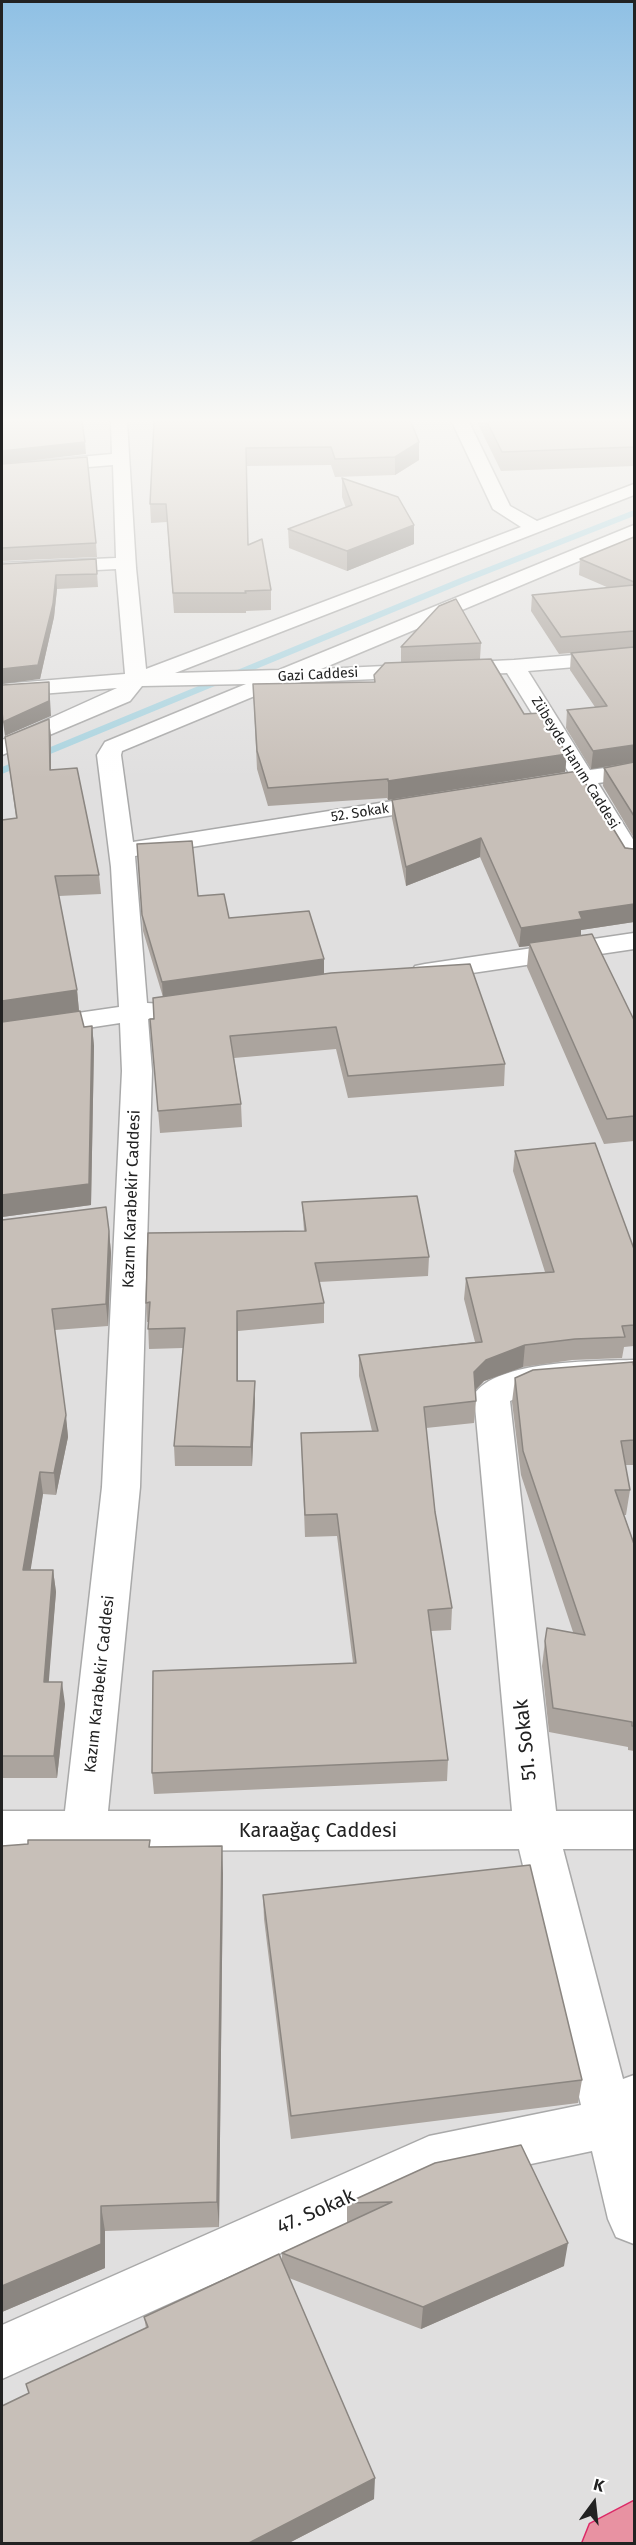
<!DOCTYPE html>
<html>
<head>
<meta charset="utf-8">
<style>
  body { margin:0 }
  #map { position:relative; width:636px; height:2545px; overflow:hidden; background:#f2efe9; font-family:"Fira Sans",sans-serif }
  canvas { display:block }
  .frame { position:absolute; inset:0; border:3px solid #222; pointer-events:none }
  .north { position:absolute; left:564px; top:2473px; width:60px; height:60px; -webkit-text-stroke:4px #fff; paint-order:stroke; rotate:15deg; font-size:16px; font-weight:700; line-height:24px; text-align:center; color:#222 }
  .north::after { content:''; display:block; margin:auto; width:21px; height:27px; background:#222; clip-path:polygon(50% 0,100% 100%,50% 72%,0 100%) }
</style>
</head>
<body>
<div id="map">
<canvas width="636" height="2545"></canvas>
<div class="frame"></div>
<div class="north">K</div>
</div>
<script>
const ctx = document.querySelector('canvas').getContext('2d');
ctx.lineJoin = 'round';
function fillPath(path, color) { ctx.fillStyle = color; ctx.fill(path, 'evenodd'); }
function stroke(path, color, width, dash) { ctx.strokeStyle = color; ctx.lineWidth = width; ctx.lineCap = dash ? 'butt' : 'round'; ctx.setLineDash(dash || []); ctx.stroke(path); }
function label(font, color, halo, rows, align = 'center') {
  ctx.font = font + ' "Fira Sans",sans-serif'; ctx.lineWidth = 4.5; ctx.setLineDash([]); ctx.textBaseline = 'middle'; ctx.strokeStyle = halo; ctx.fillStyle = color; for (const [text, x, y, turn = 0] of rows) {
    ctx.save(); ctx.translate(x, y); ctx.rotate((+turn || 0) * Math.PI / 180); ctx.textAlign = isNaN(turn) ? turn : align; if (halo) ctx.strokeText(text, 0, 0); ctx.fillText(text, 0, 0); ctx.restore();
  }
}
const residential = new Path2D(`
  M2,422H634V2543H2Z`);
const stream = new Path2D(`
  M634,510V516L464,583L2,774V767L458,579Z`);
const minor = new Path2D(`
  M111,422H127L136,568L146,669L521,527L493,509L452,422H469L510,506L537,521L634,484V495L175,673L279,670L634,525V538L321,669L514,660L634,650V662L528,671L590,770L634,764V778L598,783L634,841V867L625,865L577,786L538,792L530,790L526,785L530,780L569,773L507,673L286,683L122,751L121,755L133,842L437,794L445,796L449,801L445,806L437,808L135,856L147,1003L164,1004L168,1010L164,1016L148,1019L152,1071L140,1487L108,1811H512L474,1395C495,1360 596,1361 634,1360V1384L530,1392L510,1401L556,1811H634V1849H563L623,2079L634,2075V2244L616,2237L608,2219L592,2151L432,2185L2,2379V2325L429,2136L581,2105L519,1849L84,1851L2,1849V1811H65L102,1487L122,1071L120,1023L2,1041V1024L119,1007L111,867L97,755L105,742L246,684L142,686L130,701L2,755V740L117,688L2,697V684L125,674L116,569L2,575V563L116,558L113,465L2,474V464L112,454Z
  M634,933V949L425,980L415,978L411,972L415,966L425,964Z`);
const highway = new Path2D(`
  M634,2501V2544H582L590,2524Z`);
const wall = new Path2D(`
  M154,422L419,460L395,475L335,477L331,465L246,466L248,545L271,590V610L246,611V613H174L167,522L151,523L150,504Z
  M477,422H631L634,428V466L501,471Z
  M2,464L96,543L97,557L2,561Z
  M342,478L414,525V544L347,571L289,548L288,529L346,508L342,497Z
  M634,537V838L603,786L604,768L627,763L591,769L566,728L567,710L595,707L570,670L571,653L559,654L531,611L532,595L609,588L579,575L580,559Z
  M96,559L98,587L57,589L54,617L40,679L2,564Z
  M481,643L480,659L524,714L567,754L565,772L388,800L387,798L268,806L257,769L253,684L374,682V675L401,663V647Z
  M49,719L51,737V770L77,768L99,875L101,894L59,896L77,990L79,1011L2,1022L80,1011L84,1027L92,1026L94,1046L91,1205L2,1217V1219V820L16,818L5,737Z
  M392,800L634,849V922L581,930V935L634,1020V1141L604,1144L527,967L529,946L519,947L480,857L406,886L392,818Z
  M137,844L198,896L229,918L324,974L505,1064L504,1086L348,1098L336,1049L234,1058L241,1104L242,1127L160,1133L152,1041L154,1019L163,997L143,931Z
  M515,1151L634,1249V1346L624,1347L622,1358L572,1360L523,1367L484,1381L475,1391L476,1401L474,1423L426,1428L435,1512L452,1608L451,1630L431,1631L448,1760L447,1781L154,1794L152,1773L353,1663L337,1536L305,1537L301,1433L372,1431L359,1376V1355L475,1342L464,1299L466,1278L545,1272L513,1171Z
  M302,1202L429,1257L428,1276L319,1282L324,1303V1323L238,1331V1381L255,1400L252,1466H175L174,1446L183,1348L149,1349L148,1322H147L146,1303L304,1231Z
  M2,1220L109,1231L111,1253L108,1326L55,1330L68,1437L56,1495L43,1494L30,1570H53L56,1592L48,1682L65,1704L57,1778H2Z
  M634,1368V1465H625L630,1490L626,1515H624L634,1544V1751L628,1750V1747L549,1732L542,1666L545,1641L573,1632L521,1475L512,1402L515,1378Z
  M150,1847L223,1873L219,2227L105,2231V2268L2,2312Z
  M263,1895L582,2080L578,2103L291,2139L264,1919Z
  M435,2163L564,2266L421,2329L289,2278L374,2499L287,2544H2L29,2394L26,2384L146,2328L144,2317L282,2263V2253L347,2223V2203Z`);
const shadedWall = new Path2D(`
  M85,442L86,454L2,464V451Z
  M419,442V460L395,475V457Z
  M414,525V544L347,571V551Z
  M56,575L57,589L54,617L40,679L2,684V669Z
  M49,682L51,716L5,736L3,722Z
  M49,719L51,737V788L50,770Z
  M634,745V762L591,769L593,751Z
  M567,754L565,772L388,800V781Z
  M481,838L480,857L406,886V867Z
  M634,904V922L581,930V938L529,943V946L519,947L521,928L579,912Z
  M324,959V975L163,998L162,982Z
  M77,990L79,1011L2,1022V1024V1001Z
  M92,1026L94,1046L91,1205L2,1217V1219V1195Z
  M109,1231L111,1253L108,1326L106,1304Z
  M237,1311L238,1331V1400L237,1381Z
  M525,1345L523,1367L484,1381L472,1393L474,1372L486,1360Z
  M255,1381V1400L252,1466L251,1447Z
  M66,1415L68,1437L56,1495L54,1473Z
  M40,1472L43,1494L27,1592L23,1570Z
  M53,1570L56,1592L47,1704L44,1682Z
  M62,1682L65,1704L57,1778L54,1756Z
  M222,1846L223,1873L219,2227L217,2202Z
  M101,2206L105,2231V2268L2,2312V2286Z
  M568,2243L564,2266L421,2329L423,2307Z
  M375,2478L374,2499L287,2544H247Z`);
const building = new Path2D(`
  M2,422H82L85,442L2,451Z
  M154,422H411L419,442L395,457L335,459L331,447L246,448L248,545L262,539L271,590L245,591L246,593H173L166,504H150Z
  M487,422H631L634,428V447L502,452Z
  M87,457L96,543L2,548V464Z
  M342,478L398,497L414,525L347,551L288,529L352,505Z
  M634,537V582L580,559Z
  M96,559L97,574L56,575L53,604L38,665L2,669V564Z
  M634,585V631L561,637L532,595Z
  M456,599L481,643L401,647L439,606Z
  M634,647V745L593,751L567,710L607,706L571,653Z
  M491,659L524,714L541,713L567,754L388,781V779L268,788L257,751L253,684L375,682L374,675L385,663Z
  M49,682V701L3,722L2,711V685Z
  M49,719L50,770L77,768L99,875L55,876L77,990L2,1001V820L17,818L5,737Z
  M634,762V816L604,768Z
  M578,771L625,848L634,849V904L579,912L582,919L521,928L481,838L406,867L392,800Z
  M192,841L198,896L224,894L229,918L309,911L324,959L162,982L142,915L137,844Z
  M592,934L634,1020V1116L607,1119L529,943Z
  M470,964L505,1064L348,1076L336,1027L230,1036L241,1104L158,1111L150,1019H154L153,998L331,973Z
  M80,1011L84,1027L92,1026L89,1184L2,1195V1022Z
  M595,1143L634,1249V1325L622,1326L625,1337L575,1339L525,1345L486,1360L474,1372L476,1401L424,1407L435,1512L452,1608L428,1610L448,1760L152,1773L153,1671L356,1663L337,1514L305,1515L301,1433L378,1431L359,1355L482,1342L466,1278L554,1272L515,1151Z
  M417,1196L429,1257L315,1263L324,1303L237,1311V1381H255L251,1447L174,1446L185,1328L148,1329L150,1302L146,1303L148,1233L306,1231L302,1202Z
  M106,1207L109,1231L106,1304L52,1309L66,1415L54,1473L40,1472L23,1570H53L44,1682H62L54,1756H2V1220Z
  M633,1362L634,1368V1440L621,1441L630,1490H615L634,1544V1726H632V1722L553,1708L545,1641L547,1628L585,1635L523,1451L515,1378L533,1370Z
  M28,1840H150L149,1847L222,1846L217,2202L101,2206V2244L2,2286V1846L28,1844Z
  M530,1865L582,2080L291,2116L263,1895Z
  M521,2145L568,2243L423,2307L282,2253L392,2202L347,2203L435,2163Z
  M279,2254L375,2478L247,2544H2V2406L29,2393L26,2384L148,2327L144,2317Z`);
const farStreetnames = [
  ["Gazi Caddesi",318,675,-3],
  ["Zübeyde Hanım Caddesi",575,763,58],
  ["52. Sokak",360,813,-9]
];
const streetNames = [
  ["Kazım Karabekir Caddesi",132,1199,-88],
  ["Kazım Karabekir Caddesi",100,1684,-84]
];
const nearStreetnames = [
  ["51. Sokak",526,1740,-96],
  ["Karaağaç Caddesi",318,1831],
  ["47. Sokak",316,2212,-24]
];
fillPath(residential, '#e0dfdf');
fillPath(stream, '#aad3df');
stroke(minor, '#a9a9a9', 3);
stroke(highway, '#dc2a67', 3);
fillPath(minor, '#fff');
fillPath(highway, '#e892a2');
fillPath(wall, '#aba49e');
fillPath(shadedWall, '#8b8681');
fillPath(building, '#c7bfb8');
stroke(building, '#8b8681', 1.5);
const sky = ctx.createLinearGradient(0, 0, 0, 779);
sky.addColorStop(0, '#8fc0e4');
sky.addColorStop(0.54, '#f9f8f5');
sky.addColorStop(1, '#f9f8f500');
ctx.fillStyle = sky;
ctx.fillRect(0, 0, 636, 779);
label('14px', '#222', '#fff', farStreetnames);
label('16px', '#222', '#fff', streetNames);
label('20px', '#222', '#fff', nearStreetnames);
</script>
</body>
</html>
